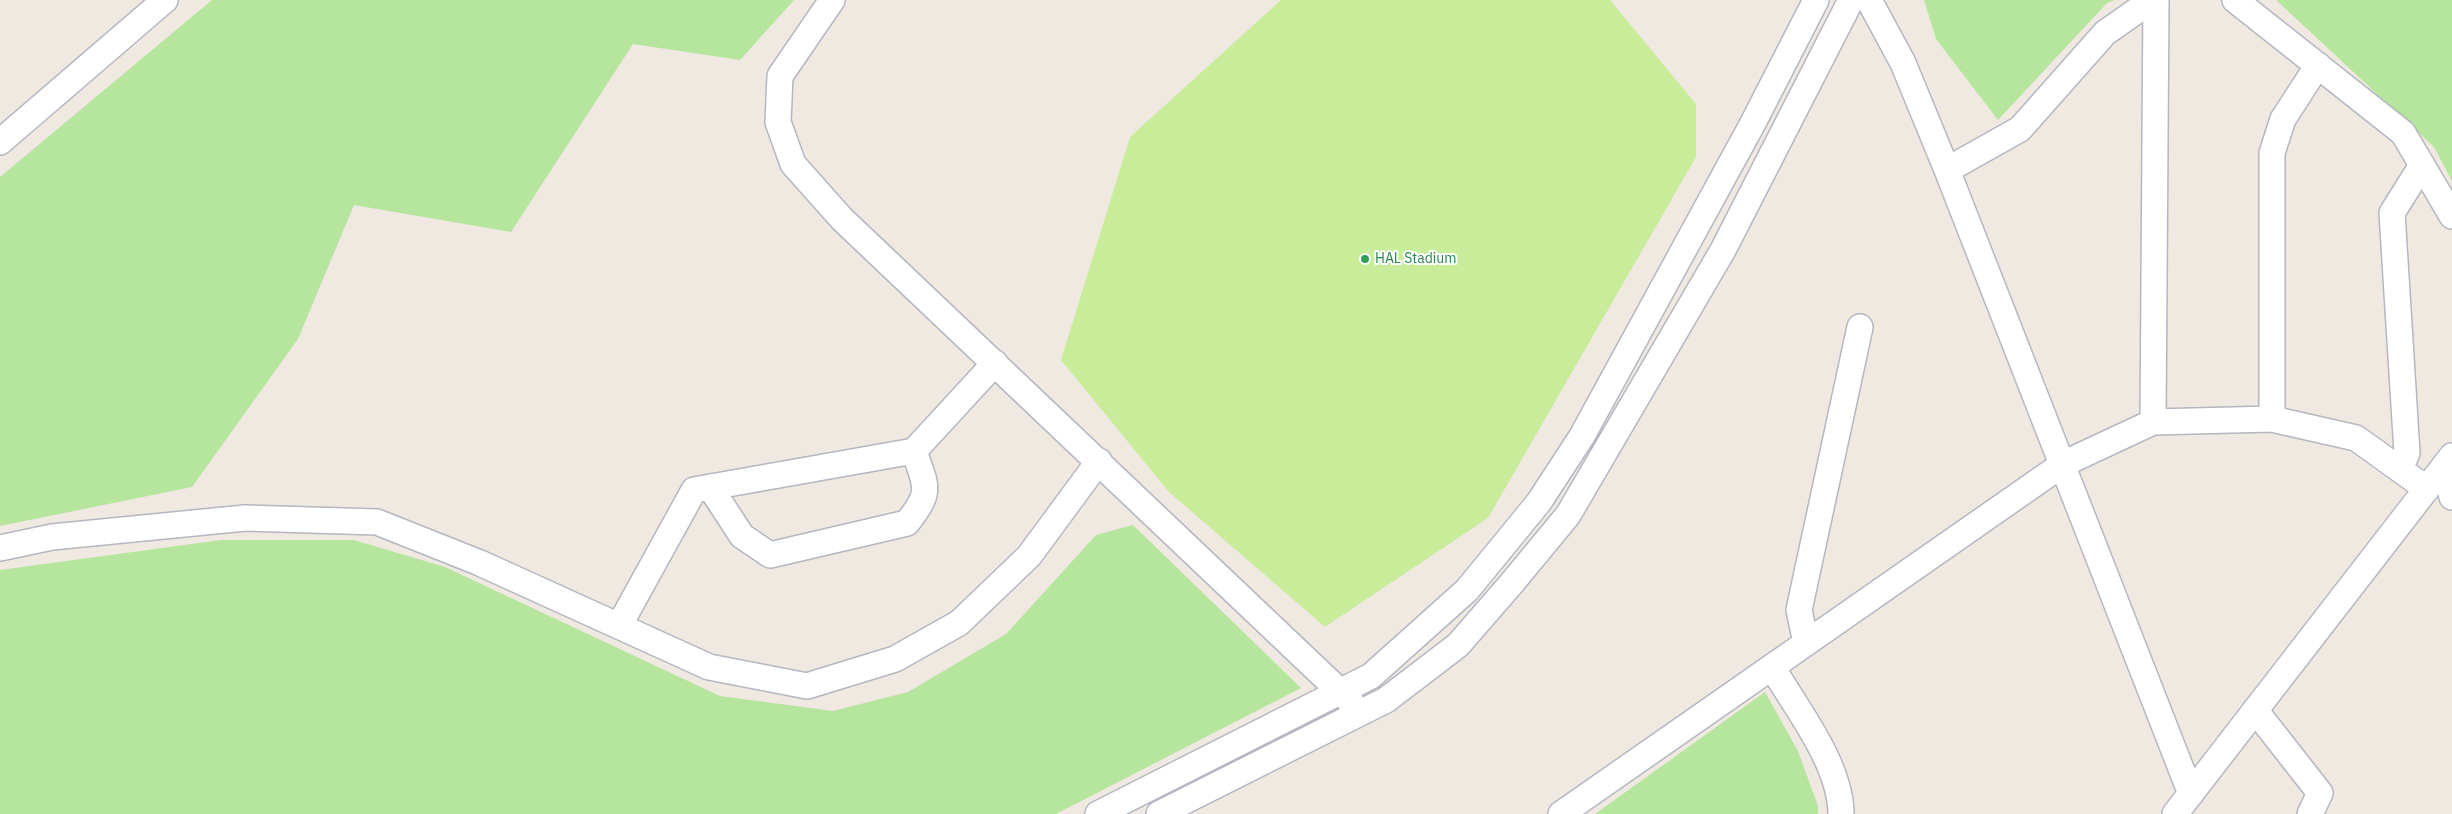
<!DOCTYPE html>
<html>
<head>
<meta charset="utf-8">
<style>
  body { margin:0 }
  canvas { display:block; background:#efe9e1 }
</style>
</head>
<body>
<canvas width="2452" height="814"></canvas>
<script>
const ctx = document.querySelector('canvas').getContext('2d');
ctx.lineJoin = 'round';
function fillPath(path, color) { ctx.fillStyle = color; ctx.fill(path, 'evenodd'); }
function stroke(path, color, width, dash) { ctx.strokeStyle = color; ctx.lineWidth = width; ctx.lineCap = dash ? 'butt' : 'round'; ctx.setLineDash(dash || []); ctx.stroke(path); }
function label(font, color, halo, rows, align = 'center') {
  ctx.font = font + ' "IBM Plex Sans",sans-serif'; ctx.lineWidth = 4; ctx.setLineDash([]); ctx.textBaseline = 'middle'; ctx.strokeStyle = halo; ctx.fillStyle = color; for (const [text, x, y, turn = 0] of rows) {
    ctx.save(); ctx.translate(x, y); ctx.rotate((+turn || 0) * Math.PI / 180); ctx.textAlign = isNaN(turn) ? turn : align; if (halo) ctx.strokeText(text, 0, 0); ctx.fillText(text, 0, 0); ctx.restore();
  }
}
const green = new Path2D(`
  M212,0H794L740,60L633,44L511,232L354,205L298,339L192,487L0,526V177Z
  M1924,0H2115L2107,3L1998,120L1936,39Z
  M2276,0H2452V181L2434,147Z
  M1133,525L1301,688L1056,814H0V570L221,540H354L445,567L720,696L833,711L908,692L1006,634L1096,535Z
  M1765,692L1798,751L1818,806V814H1595Z`);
const pitch = new Path2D(`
  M1281,0H1610L1696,104V157L1488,518L1325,627L1169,492L1061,360L1130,137Z`);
const minor = new Path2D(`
  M832,0L780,76L778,122L793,164L842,219L1351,702
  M1869,0L1903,63L1947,170L2191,794
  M2235,0L2403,133L2452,216
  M0,142L165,0
  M1947,170L2020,129L2105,33L2152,0
  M2272,419V153L2283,119L2318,65
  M2153,422L2156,0
  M2445,465L2452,497
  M2400,469L2407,453L2392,213L2422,165
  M710,487L742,536L770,555L907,523C933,490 926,487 914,451
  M0,548L52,537L245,518L377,522L480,563L709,667L807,686L895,659L959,623L1029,556L1099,461
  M619,626L694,490L914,451L995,363
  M1806,643L1799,610L1860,327
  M1772,667C1797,709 1841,765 1841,814
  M2255,710L2320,793L2310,814
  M1098,814L1371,676L1467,590L1539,502L1582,436L1753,123L1816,0
  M1159,814L1386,700L1458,645L1511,584L1568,515L1723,250L1851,0
  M1561,814L2063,464L2153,422L2272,419L2356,438L2427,489
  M2175,814L2452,456`);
const markers = [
  [1365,259,5,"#2e9e5b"]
];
const leisureNames = [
  ["HAL Stadium",1375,259]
];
fillPath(green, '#b6e59e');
fillPath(pitch, '#c9ec9a');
stroke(minor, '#b4b7c1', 28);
stroke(minor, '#fff', 25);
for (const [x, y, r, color] of markers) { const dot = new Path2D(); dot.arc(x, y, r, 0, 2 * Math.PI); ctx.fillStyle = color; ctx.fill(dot); stroke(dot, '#fff', 2); }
label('14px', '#27864d', '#fff', leisureNames, 'left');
</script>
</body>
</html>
